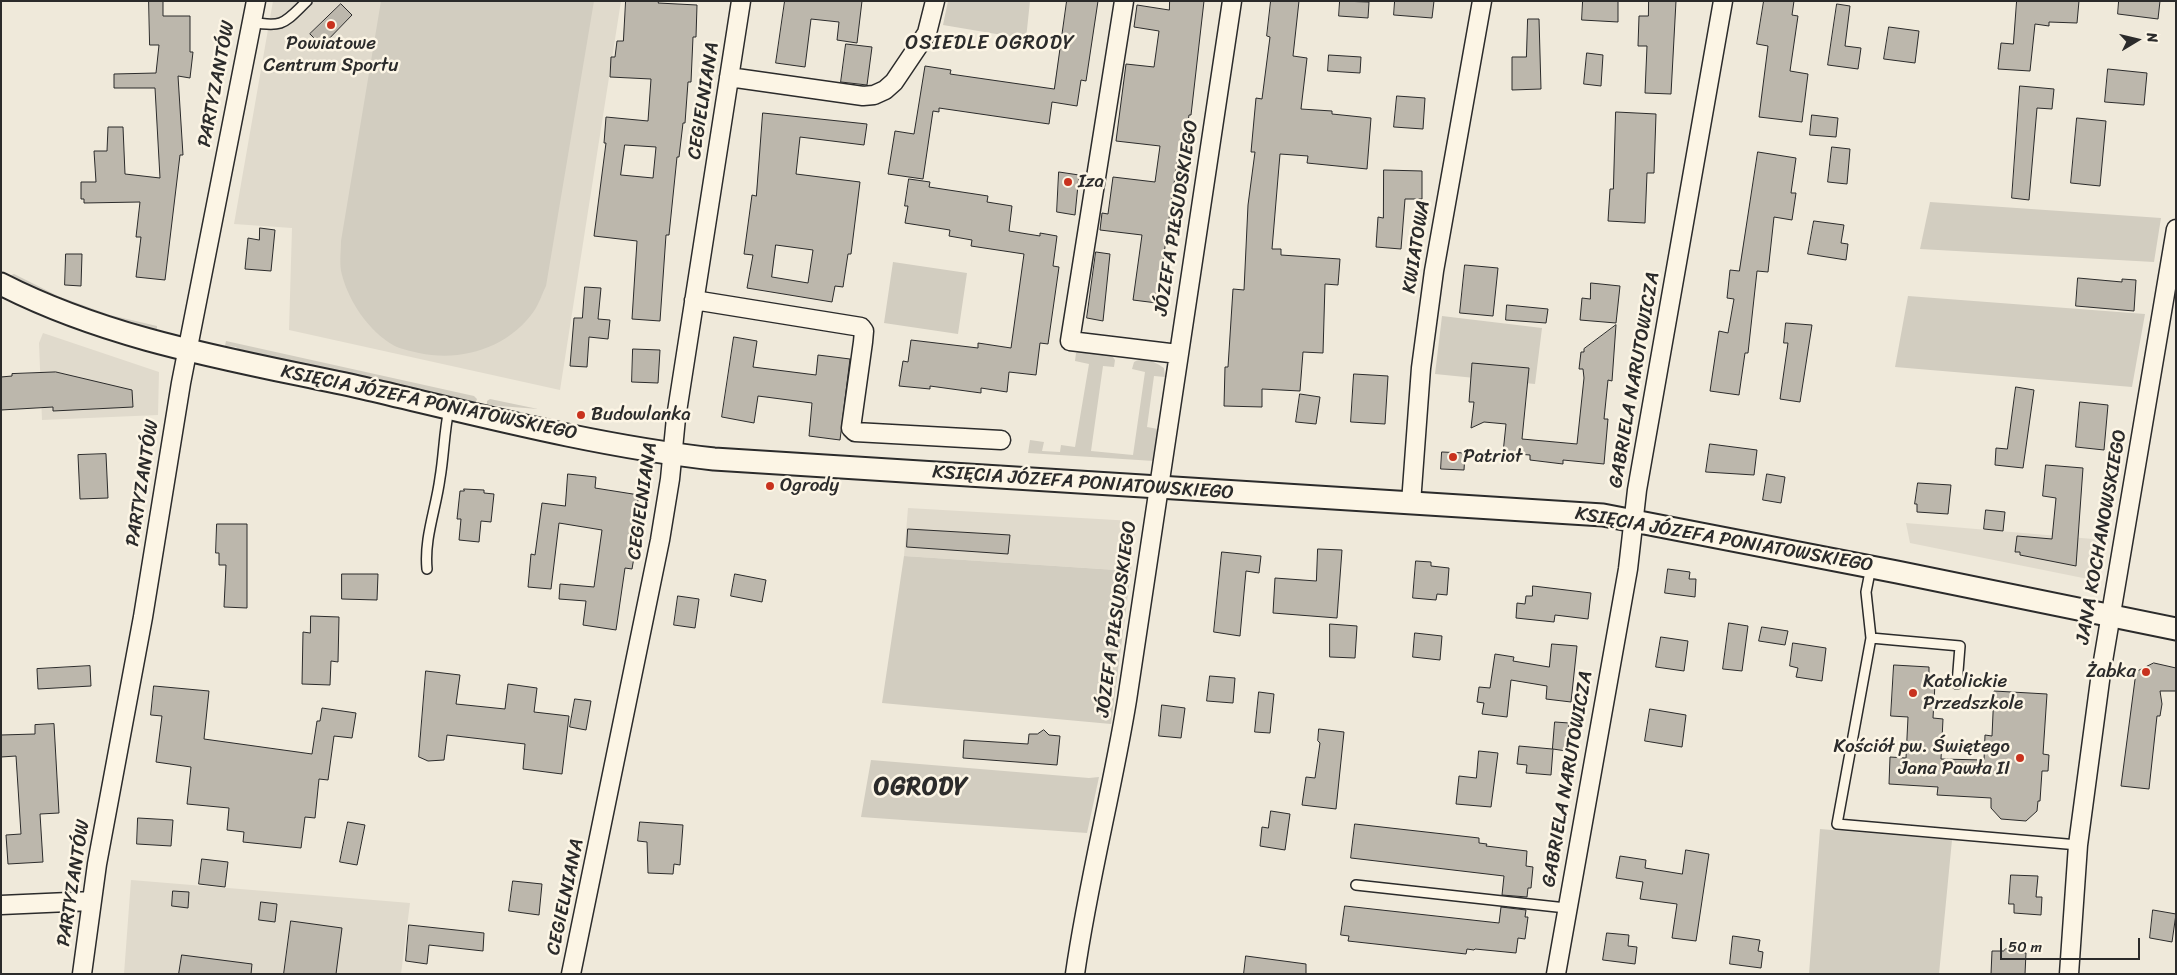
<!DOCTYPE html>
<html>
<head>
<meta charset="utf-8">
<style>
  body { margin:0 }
  #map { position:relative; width:2177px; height:975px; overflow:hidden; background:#efe9da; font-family:Sriracha,sans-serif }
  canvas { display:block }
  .frame { position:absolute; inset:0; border:2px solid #2b2b2b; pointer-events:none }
  .north { position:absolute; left:2112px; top:15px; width:50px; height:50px; -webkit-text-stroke:4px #fcf5e5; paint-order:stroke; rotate:81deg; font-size:14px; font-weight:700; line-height:20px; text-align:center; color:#2b2b2b }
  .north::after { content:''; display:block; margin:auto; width:18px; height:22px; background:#2b2b2b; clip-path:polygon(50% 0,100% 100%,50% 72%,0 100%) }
  .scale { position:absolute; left:2000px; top:938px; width:140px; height:22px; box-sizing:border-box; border:2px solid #2b2b2b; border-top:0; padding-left:6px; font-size:15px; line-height:18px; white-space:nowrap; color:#2b2b2b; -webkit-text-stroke:4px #fcf5e5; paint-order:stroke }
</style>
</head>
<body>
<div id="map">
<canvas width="2177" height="975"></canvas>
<div class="frame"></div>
<div class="north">N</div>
<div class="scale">50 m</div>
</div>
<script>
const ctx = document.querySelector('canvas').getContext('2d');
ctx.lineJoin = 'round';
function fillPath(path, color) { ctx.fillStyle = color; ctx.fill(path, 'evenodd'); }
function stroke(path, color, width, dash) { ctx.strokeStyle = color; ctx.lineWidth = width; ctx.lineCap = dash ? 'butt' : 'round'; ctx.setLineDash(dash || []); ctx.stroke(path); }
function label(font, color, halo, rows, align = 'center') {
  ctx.font = font + ' Sriracha,sans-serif'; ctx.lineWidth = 5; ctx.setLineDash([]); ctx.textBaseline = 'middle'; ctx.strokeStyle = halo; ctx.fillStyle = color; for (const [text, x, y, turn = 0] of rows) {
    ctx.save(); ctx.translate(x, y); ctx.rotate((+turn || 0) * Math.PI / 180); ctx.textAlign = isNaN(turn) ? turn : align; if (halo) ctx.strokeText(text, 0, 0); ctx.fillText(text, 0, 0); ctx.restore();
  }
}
const built = new Path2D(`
  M273,1H621L560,390L289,330L292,228L234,224Z
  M43,333L159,372L158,415L42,420L39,343Z
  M908,508L1133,521L1136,526L1131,571L904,556Z
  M1906,523L2105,540L2098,578L2088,579L1910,543Z
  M131,880L410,903L401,974H124Z`);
const green = new Path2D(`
  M381,1H594L546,286C542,294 539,304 534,311C508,348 462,362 419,353C411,351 400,349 393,345C369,331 349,302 342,275C339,265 341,252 341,241Z
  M948,1H1030L1026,39L943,25Z
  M1930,202L2161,218L2154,262L1920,249Z
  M893,262L967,273L958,334L884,323Z
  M14,274L58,296L110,315L157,326V331L149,327L146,328C99,315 54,298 9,276Z
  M1908,296L2145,314L2132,387L1895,367Z
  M1442,316L1542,328L1535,384L1435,374Z
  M226,341L474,396L477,399L476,402L238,349L236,347L225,346Z
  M1085,349L1110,353L1115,360L1114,367L1103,366L1091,451L1133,455L1145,372L1132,369L1134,362C1145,356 1155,362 1164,368L1165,377L1154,376L1147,427L1158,429L1154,461L1028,453L1030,440L1044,442L1042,451L1060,452L1061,445L1075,447L1089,364L1075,361L1076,353Z
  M490,399L538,409L487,405V401Z
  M904,556L1131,571L1111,724L882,703Z
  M871,760L1089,778L1099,777L1087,833L861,817Z
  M1820,829L1952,840L1939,974H1809Z`);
const building = new Path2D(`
  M149,1H163V16H190V52H193L190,78L178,76L183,155H180L165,280L136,277L141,237H136L140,202L84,203V199H81V182H96L94,151H107L108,127H123L125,174L160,178L155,88H114V74L156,73L159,45H150Z
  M626,1H659L658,3L697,5L696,37H693L691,82H688L685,123H683L679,157H677L669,235H666L660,321L632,319L637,241L594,236L606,143H604L606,117L648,121L651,79L610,77L611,57H615L617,41H623ZM625,145L656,147L653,178L621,175Z
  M785,1H862L857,43L837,40L839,22L811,19L805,67L776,63Z
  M1067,1H1098L1086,81L1081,80L1077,106L1052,102L1049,124L939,108V112L933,111L923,179L888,174L895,131L914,134L925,66L951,70L950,74L1054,89Z
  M1170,1H1204L1191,115H1189L1184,149H1179L1157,303L1133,300L1142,235L1100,230L1102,213L1108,214L1113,177L1155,182L1160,146L1116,141L1126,64L1154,67L1159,31L1134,27L1137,5L1169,10Z
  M1271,1H1299L1293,56L1307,58L1301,109L1332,111V114L1371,118L1367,169L1307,163L1308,156L1280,154L1272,249H1281V255L1340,259L1338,285L1325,284L1323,353L1303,352L1300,391L1262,389V407L1224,406L1225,367H1228L1233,289L1244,290L1248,205L1255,152H1251L1256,98L1262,99L1270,37L1267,36Z
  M1340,1L1369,2L1368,18L1339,16Z
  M1395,1H1434L1432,18L1394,15Z
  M1583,1H1618V22L1582,20Z
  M1649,1H1676L1671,94L1645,93L1647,46H1638L1639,16H1648Z
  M1764,1H1794L1792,15L1798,16L1790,71L1808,74L1802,122L1759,117L1768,46L1757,44Z
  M2017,1H2079L2077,23L2049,22V26L2035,24L2030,71L1998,69L2001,43L2013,44Z
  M2119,1H2160L2158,19L2118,14Z
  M341,4L352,15L322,46L310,34Z
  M1837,4L1850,6L1845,46L1861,48L1858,69L1828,65Z
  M1528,19H1539L1541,89L1512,90V57H1526Z
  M1889,27L1919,31L1915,63L1884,59Z
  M846,44L872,47L867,85L841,82Z
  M1587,53L1603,55L1601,86L1584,84Z
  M1329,55L1361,57L1360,73L1328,71Z
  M2108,69L2147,73L2144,105L2105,102Z
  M2020,86L2054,89L2052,109L2037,108L2029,200L2012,198Z
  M1397,96L1425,98L1423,129L1394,127Z
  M1616,112L1656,114L1654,173H1647L1645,223L1608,221L1610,189H1613Z
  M763,113L867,124L864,145L800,137L796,174L860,182L851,254H848L843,287L835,286L832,302L747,288L753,255L744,254L752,195L756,196ZM776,245L813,250L808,283L772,277Z
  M1812,115L1838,118L1836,137L1810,135Z
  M2077,118L2106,121L2100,186L2071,183Z
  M1832,147L1850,149L1847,184L1828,182Z
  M1758,152L1796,158L1791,193H1796L1792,220L1774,217L1768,272L1757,271L1748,353H1745L1739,395L1710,391L1719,331L1728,333L1734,299L1727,298L1730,270L1739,271Z
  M1384,170L1422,171V199H1405L1401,249L1376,247L1378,217L1383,218Z
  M1059,172L1079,175L1075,215L1057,212Z
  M909,179L930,182L929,187L988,196L987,202L1012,206L1009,231L1040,236V233L1057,236L1053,266L1059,267L1048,344L1040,343L1036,375L1009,372L1007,392L981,388V393L930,386V389L899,386L903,361L908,362L911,340L978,348V343L1011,348L1024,254L971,246L972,240L949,236L950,230L905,223L908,206H905Z
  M1814,221L1844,225L1841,243L1848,244L1846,260L1808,254Z
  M260,228L275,230L271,271L245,269L248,238L259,240Z
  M1096,252L1110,254L1103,321L1087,318Z
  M66,254H82L81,286L65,285Z
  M1465,265L1498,268L1493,316L1460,313Z
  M2078,278L2122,282V279L2136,280L2134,311L2076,306Z
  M1591,283L1620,286L1616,323L1580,320L1582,298L1590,299Z
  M585,287L601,288L598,319L610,320L608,339L589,337L587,367L570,366L574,318H582Z
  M1507,305L1548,309L1546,323L1506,320Z
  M1786,323L1812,325L1800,402L1780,399L1788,343H1784Z
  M1616,325L1612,381L1608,380L1604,419H1608L1604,464L1563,460V464L1530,460V455L1503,453L1506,424L1484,422L1471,428L1474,402H1469L1472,363L1529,368L1522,439L1577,444L1584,378L1583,369H1579L1581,352H1584V349Z
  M734,337L757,341L753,367L816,375L818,355L850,359L840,440L809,436L812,403L758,396L754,423L722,417Z
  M633,349L660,350L658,383L632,382Z
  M56,372L132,390L133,407L53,411V407L1,410V377L12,376V374Z
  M1354,374L1388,376L1385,424L1351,422Z
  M2016,387L2034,390L2023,468L1995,465L1996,448L2007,449Z
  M1300,394L1320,397L1316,424L1296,422Z
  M2080,402L2108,405L2104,450L2076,447Z
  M1710,444L1757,450L1754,475L1706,472Z
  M1442,452L1465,453L1464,470L1441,469Z
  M106,454L108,498L80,499L78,455Z
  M2046,465L2083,468L2076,566L2020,555V552H2015L2017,536L2052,539L2056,498L2043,496Z
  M568,474L596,477L595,488L639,495L631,539L637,540L632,569L625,568L616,630L583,625L586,601L559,599L560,584L594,587L602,530L559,523L551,589L528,587L531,554L535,555L542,503L565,506Z
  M1767,474L1785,477L1781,503L1763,500Z
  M1918,483L1951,485L1948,514L1917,512V504H1915Z
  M464,489L484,490V493L494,494L491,522L481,521L479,542L459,540L461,519H457L460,491H464Z
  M1986,510L2005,512L2003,531L1984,529Z
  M217,524H247V608L224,607L226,565H219V553H216Z
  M908,529L1010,535L1008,554L907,547Z
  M1318,549L1342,550L1337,618L1273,613L1275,578L1316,581Z
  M1222,552L1261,556L1259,573L1246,571L1240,636L1214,632Z
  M1416,561L1431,562V566L1449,568L1447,595L1437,594L1436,600L1413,598Z
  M1668,569L1690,572L1689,579H1696L1695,597L1665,593Z
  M342,574H378L377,600L342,599Z
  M735,574L766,580L762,602L731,596Z
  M1533,586L1591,593L1588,619L1555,615L1554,622L1516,618L1517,603L1525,604L1526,596H1532Z
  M678,596L699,599L695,628L674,625Z
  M311,616L339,617L338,662L331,661L330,685L302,684L303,632L310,633Z
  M1729,623L1748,626L1742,671L1723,669Z
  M1330,624L1357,626L1355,658L1330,657Z
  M1762,627L1788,631L1785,645L1759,641Z
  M1415,633L1442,636L1440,660L1413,657Z
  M1661,637L1688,641L1684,671L1656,667Z
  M1793,643L1826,648L1822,681L1796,677L1798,668L1790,666Z
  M1552,644L1577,646L1571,702L1546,699L1547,686L1511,680L1507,717L1482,714L1484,703L1477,702L1479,687L1490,688L1495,654L1514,657L1513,661L1549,667Z
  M2154,663L2176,668V691H2160L2162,704L2160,716H2157L2149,789L2121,786L2136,672Z
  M1894,665L1929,667V684H1935L1933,718L1943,719L1941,759L1984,760L1985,735L1992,736L1994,691L2047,694L2043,754L2049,755L2048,771H2042L2040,801H2038L2037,811L2026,821L2001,819L1991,808V798L1937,795L1938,787L1889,784L1890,757L1906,758L1908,717L1891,716Z
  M90,666L91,686L38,689L37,669Z
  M426,671L460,675L456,704L505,709L508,684L537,688L534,712L569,716L562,774L523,769L525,744L447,735L444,760L428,761L419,757Z
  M1210,676L1235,678L1233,703L1207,701Z
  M154,686L209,691L204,739L312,754L317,721H320L322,708L356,713L352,738L334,736L328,780L319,779L315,818L305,817L301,848L243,842L244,832L227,830L229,808L187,804L191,767L156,762L162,716L151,715Z
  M1259,692L1274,694L1270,733L1255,732Z
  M575,699L591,701L586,730L570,727Z
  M1162,705L1185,708L1181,738L1159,736Z
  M1650,709L1686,715L1682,747L1645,741Z
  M1555,722L1569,723L1566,751L1553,749L1551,775L1526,773L1527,765L1517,764L1519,746L1552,749Z
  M54,724L59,813L40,814L43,862L8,864L6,835L21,834L16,756L1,757V735L35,734V725Z
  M1319,729L1344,732L1336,809L1302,805L1306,777L1315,778L1320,743L1318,741Z
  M1044,730L1049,735L1060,736L1057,765L963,758L964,740L1028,744L1029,734H1037Z
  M1479,751L1498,753L1491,807L1456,804L1459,776L1476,778Z
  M1271,811L1290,814L1285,850L1260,846L1262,827L1268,828Z
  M138,818L173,820L171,846L137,844Z
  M348,822L365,825L357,865L340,862Z
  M640,822L683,825L680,865L674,864L673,874L648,873L647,842L638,841Z
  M1355,824L1479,838V843L1487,844L1486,846L1527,851L1526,866L1533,867L1531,888H1528L1527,897L1502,895L1504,876L1351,858Z
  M1686,850L1709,854L1696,941L1672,938L1677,904L1640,899L1643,882L1616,878L1620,856L1646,860L1645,868L1682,874Z
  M202,859L228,862L225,887L199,884Z
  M2011,875L2038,876L2036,897H2042L2041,915L2014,913V904H2009Z
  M513,881L542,884L539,915L509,911Z
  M173,891L189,892L188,908L172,906Z
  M261,902L277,904L275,922L259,920Z
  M1345,906L1499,923L1501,907L1526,910L1525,917H1528L1525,939L1518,938L1516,953L1475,949L1474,950L1467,949L1466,954L1348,941L1349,936L1341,935Z
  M2153,910L2176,914L2172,942L2150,938Z
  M291,921L342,928L336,974H284Z
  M409,925L484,933L483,951L429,945L427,964L406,961Z
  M1607,933L1629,935L1628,946L1637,947L1635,964L1603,960Z
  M1733,936L1760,940L1758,951L1763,952L1761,968L1730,964Z
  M2006,949L2026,953L2025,974H1991L1992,951H2003Z
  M182,955L252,964L251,974H179Z
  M1246,956L1306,964V974H1244Z`);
const service = new Path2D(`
  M251,22C284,28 284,23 307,1
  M1871,567L1866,592L1871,638L1837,824L2078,845
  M427,569C424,538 436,509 440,478C444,455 444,432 449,409
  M1871,638L1960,646L1957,684
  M1356,885L1566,908`);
const minor = new Path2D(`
  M1124,1L1070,341L1178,354
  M729,77L863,96L874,95L885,90L894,82L927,33L935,1
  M694,300L861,327L864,331L863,342L851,428L855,432L1001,440
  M1411,503L1421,368L1434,271L1482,1
  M1,905L91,901
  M82,974L97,864L143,617L181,383L256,1
  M571,974L660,540L670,479L676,418L741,1
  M1075,974C1088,882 1112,792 1127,700L1232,1
  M1556,974L1628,569L1637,490L1723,1
  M2069,974L2078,845L2101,673L2176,229`);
const tertiary = new Path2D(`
  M1,284C114,342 240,361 363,388C479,415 596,446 714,459L1603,515L1897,572L2176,629`);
const markers = [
  [331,25,5,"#c8321e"],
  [1068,182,5,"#c8321e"],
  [581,415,5,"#c8321e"],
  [1453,457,5,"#c8321e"],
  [770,486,5,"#c8321e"],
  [2146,672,5,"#c8321e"],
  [1913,693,5,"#c8321e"],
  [2020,758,5,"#c8321e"]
];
const poiNames = [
  ["Powiatowe",331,44,"center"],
  ["Centrum Sportu",331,66,"center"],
  ["Iza",1078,182],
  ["Budowlanka",591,415],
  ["Patriot",1463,457],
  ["Ogrody",780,486],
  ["Żabka",2136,672,"right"],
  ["Katolickie",1923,682],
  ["Przedszkole",1923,704],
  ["Kościół pw. Świętego",2010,747,"right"],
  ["Jana Pawła II",2010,769,"right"]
];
const streetNames = [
  ["PARTYZANTÓW",217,84,-79],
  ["CEGIELNIANA",704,101,-81],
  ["JÓZEFA PIŁSUDSKIEGO",1177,218,-81],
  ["KWIATOWA",1417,247,-81],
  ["GABRIELA NARUTOWICZA",1635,380,-80],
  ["KSIĘCIA JÓZEFA PONIATOWSKIEGO",429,403,12],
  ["PARTYZANTÓW",143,483,-81],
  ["KSIĘCIA JÓZEFA PONIATOWSKIEGO",1083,483,4],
  ["CEGIELNIANA",643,501,-82],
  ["JANA KOCHANOWSKIEGO",2102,537,-80],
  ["KSIĘCIA JÓZEFA PONIATOWSKIEGO",1724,540,10],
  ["JÓZEFA PIŁSUDSKIEGO",1117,619,-82],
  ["GABRIELA NARUTOWICZA",1568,779,-80],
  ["PARTYZANTÓW",74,883,-81],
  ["CEGIELNIANA",566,897,-78]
];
const neighbourhoodNames = [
  ["OSIEDLE OGRODY",990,44]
];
const districtNames = [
  ["OGRODY",921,788]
];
fillPath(built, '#e0dacc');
fillPath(green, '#d2cdc0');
fillPath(building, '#bcb7ac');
stroke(building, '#2b2b2b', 1);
stroke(service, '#2b2b2b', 12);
stroke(minor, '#2b2b2b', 21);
stroke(tertiary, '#2b2b2b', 25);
stroke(service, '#fcf5e5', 9);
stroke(minor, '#fcf5e5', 18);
stroke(tertiary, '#fcf5e5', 21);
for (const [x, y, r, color] of markers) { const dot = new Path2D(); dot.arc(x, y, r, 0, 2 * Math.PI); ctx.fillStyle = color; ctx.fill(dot); stroke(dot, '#fcf5e5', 2); }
label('19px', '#2b2b2b', '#fcf5e5', poiNames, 'left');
label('19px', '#2b2b2b', '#fcf5e5', streetNames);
ctx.letterSpacing = '1px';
label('20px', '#2b2b2b', '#fcf5e5', neighbourhoodNames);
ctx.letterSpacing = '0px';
ctx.letterSpacing = '1px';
label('bold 24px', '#2b2b2b', '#fcf5e5', districtNames);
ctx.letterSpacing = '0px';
</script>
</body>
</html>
